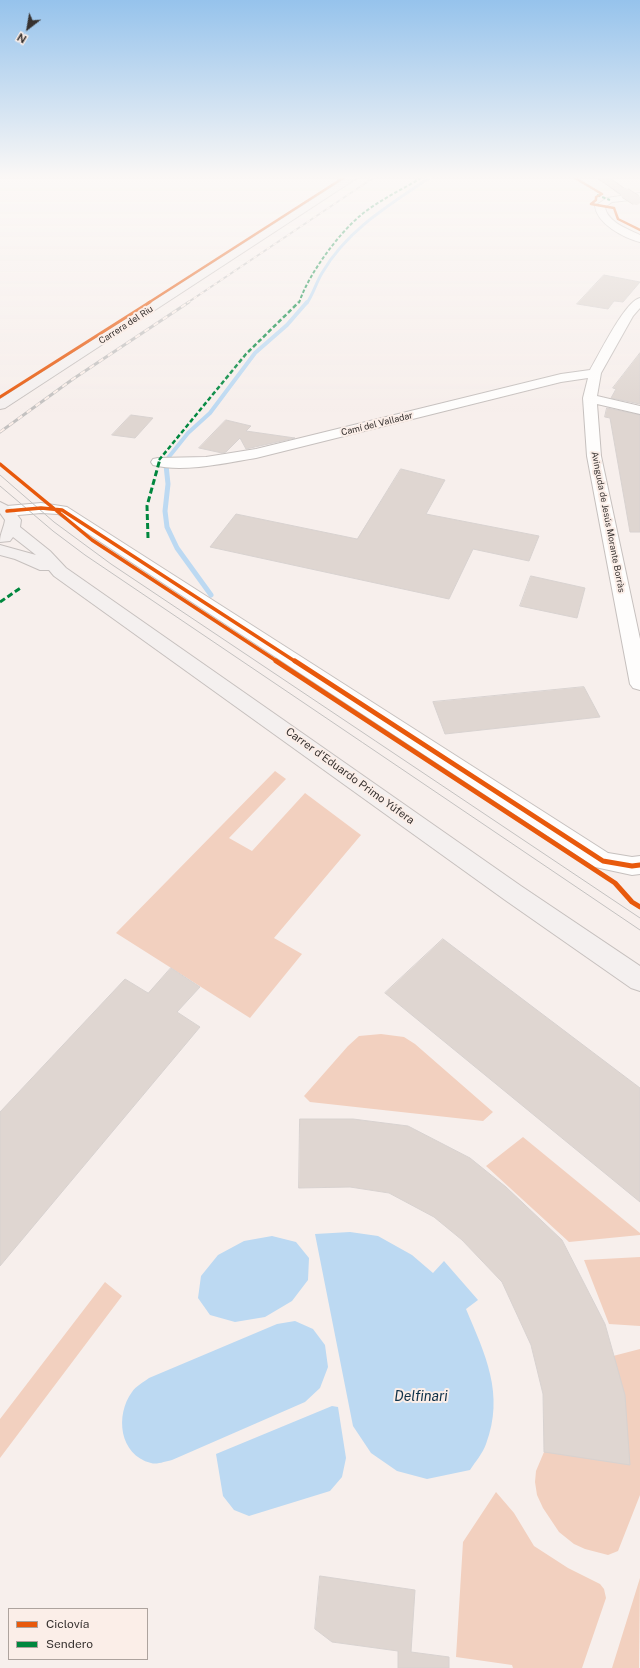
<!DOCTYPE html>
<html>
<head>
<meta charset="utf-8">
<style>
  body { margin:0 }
  #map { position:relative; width:640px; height:1668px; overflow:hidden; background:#f7efec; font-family:"Public Sans",sans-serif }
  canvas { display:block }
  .legend { position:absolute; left:8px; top:1608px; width:140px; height:52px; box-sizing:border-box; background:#fbeee8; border:1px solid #ada39e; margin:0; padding:5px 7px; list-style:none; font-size:12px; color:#373230 }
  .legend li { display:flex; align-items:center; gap:8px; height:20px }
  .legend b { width:20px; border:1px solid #ada39e }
  .north { position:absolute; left:8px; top:8px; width:40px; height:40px; -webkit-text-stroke:3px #fbeee8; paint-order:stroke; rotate:211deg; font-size:11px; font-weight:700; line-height:16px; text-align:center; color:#373230 }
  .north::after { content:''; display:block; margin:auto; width:14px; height:18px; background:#373230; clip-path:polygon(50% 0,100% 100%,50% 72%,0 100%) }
</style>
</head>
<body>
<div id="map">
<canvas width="640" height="1668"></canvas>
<ul class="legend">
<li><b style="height:5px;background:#e8590c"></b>Ciclovía</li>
<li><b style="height:5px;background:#00873e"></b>Sendero</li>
</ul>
<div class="north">N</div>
</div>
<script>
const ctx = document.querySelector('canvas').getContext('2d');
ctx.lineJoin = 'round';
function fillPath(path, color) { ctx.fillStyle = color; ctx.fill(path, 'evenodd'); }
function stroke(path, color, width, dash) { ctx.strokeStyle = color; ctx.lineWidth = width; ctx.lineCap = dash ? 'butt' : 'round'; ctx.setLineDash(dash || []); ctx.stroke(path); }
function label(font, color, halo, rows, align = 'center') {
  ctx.font = font + ' "Public Sans",sans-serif'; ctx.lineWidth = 4; ctx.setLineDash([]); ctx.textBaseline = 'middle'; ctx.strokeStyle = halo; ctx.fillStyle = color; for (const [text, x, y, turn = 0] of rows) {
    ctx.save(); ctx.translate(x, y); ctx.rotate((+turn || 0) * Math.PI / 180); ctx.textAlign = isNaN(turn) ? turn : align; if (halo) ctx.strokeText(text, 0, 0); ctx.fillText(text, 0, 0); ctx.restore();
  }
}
const green = new Path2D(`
  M275,771L286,779L229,838L252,851L305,793L361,835L274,938L302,954L250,1018L116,933Z
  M381,1034L404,1037L415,1044L493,1112L483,1121L310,1102L304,1096L348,1046L359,1036Z
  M523,1137L640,1233V1235L569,1242L486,1166Z
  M640,1257V1326L609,1324L584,1260Z
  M105,1282L122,1296L0,1458V1419Z
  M640,1349V1495L618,1551L608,1555L585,1549L574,1544L559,1532L543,1508L537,1495L535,1482L536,1471L544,1452L613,1356Z
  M496,1492L514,1513L534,1546L568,1568L600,1584L604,1589L606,1598L582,1668H513L512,1665L456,1657L463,1542Z
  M640,1578L639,1668H612Z`);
const water = new Path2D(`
  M350,1232L378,1236L412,1255L433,1273L444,1261L478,1300L466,1309C485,1354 505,1394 486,1444C483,1453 475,1462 470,1470L427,1479L397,1471L371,1453L353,1426L315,1234Z
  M272,1236L296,1242L309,1258L308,1280L292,1301L265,1317L235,1322L210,1315L198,1298L201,1276L218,1255L244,1241Z
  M295,1321L313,1329L325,1345L328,1367L320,1388L305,1402L172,1460C166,1461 157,1465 151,1463C119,1455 115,1415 132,1392C136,1386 144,1382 149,1378L277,1324Z
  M332,1406L338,1407L346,1458L342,1477L330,1491L249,1516L234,1510L223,1496L216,1454Z`);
const streamFar2 = new Path2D(`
  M307,303C314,292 316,283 322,273C347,230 389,205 429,178`);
const streamFar1 = new Path2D(`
  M168,458L188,433L210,413L255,353L287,325L307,302`);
const stream = new Path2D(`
  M166,465L168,484L165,511L167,527L177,548L211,595`);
const building = new Path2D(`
  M604,275L640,282L623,302L614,301L608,309L577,304Z
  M640,353V404L611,398L616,389L613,388Z
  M607,408L640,415V532H630L610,418L605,417Z
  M131,415L153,418L135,438L112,435Z
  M226,420L251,426L246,431L295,438L246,449L240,438L226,452L222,453L199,448Z
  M401,469L445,480L426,514L539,536L529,561L473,549L449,599L210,547L236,514L357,539Z
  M531,576L585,588L577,618L520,606Z
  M584,687L600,717L445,734L433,702Z
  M443,939L640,1088V1202L385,993Z
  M171,968L200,987L177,1012L200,1027L0,1266V1112L125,979L148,993Z
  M300,1119H353L408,1126L470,1158L506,1187L562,1240L605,1324L625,1395L630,1465L544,1452L543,1394L531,1345L502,1282L462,1240L434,1217L389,1193L350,1187L299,1188Z
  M320,1576L415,1590L411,1652L449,1657V1668H398V1651L332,1642L315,1629Z`);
const street = new Path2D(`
  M640,193V199L612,202L605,207C607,222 628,229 640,235V242C624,238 597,224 595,206L607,198Z
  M640,298V308L633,316L601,373L597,396L640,406V414L597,404L601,456L640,639V690L633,688L630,684L587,456L583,398L588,378L561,382L256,458C225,463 183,473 153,465L151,462L153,459L158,458L206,457L256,449L561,374L590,370C599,355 625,301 640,298Z
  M41,503L67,507L608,853L632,857L640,856V874L632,875L595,867L58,514L41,513L7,516L0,512L2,508L7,506Z`);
const secondary = new Path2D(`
  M346,178H357L5,408L0,409V399Z
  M0,502L12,508L21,520L20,527L50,551L66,568L521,886L640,966V991L631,988L505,900L54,576L49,570H40L15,559L0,555V545L36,555L13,537L10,541L0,542C0,533 4,528 5,520L0,513Z`);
const highway = new Path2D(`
  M598,178H609L630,193L628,195H622Z`);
const tram = new Path2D(`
  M0,475L54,522L111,564L640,918
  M0,486L53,531L85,555L640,930`);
const railFar1 = new Path2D(`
  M187,303L373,178`);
const rail = new Path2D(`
  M0,432L73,379L189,302`);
const highwayBridge = new Path2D(`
  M625,193L636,200`);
const quietFar2 = new Path2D(`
  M597,195L610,200
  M299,303C308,275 338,234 361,215C378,201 401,190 421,178`);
const quietFar1 = new Path2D(`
  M159,460L246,354L299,302`);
const quiet = new Path2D(`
  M148,538L147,506L160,459
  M0,602L22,587`);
const cyclewayFar3 = new Path2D(`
  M575,178L602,194L596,197V200L591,204L614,208L618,219L640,230
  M148,303L343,178`);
const cyclewayFar2 = new Path2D(`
  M0,397L150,302`);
const cyclewayFar1 = new Path2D(`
  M0,464L92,540L278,662
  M7,511L41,508L62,510L296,662`);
const cycleway = new Path2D(`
  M276,661L615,883L632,902L640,907
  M295,661L603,861L632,866L640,865`);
const farStreetnames = [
  ["Carrera del Riu",126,325,-33],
  ["Camí del Valladar",377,424,-14],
  ["Avinguda de Jesús Morante Borràs",608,522,79]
];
const streetNames = [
  ["Carrer d'Eduardo Primo Yúfera",350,776,36]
];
const nearWaternames = [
  ["Delfinari",421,1397]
];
fillPath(green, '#f2d0bf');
fillPath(water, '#bcd9f2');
stroke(streamFar2, '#bcd9f2', 3);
stroke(streamFar1, '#bcd9f2', 4);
stroke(stream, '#bcd9f2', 5);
fillPath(building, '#dfd6d1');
stroke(building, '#d8d2d0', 1);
stroke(street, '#c6c0be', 2);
stroke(secondary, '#c6c0be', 2);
stroke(highway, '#b1a49e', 2);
fillPath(street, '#fefdfc');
fillPath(secondary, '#f4f0ef');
fillPath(highway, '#ddd3ce');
stroke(tram, '#c3c1c0', 1);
stroke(railFar1, '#c3c1c0', 2);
stroke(rail, '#c3c1c0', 3);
stroke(railFar1, '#fbeee8', 1.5, [4]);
stroke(rail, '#fbeee8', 2, [5.5]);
stroke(highwayBridge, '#b1a49e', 11, []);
stroke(highwayBridge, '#ddd3ce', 10);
stroke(quietFar2, '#00873e', 2, [3.5, 2]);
stroke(quietFar1, '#00873e', 2.5, [4.5, 2.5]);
stroke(quiet, '#00873e', 3, [6, 3]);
stroke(cyclewayFar3, '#e8590c', 2.5);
stroke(cyclewayFar2, '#e8590c', 3);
stroke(cyclewayFar1, '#e8590c', 3.5);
stroke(cycleway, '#e8590c', 5);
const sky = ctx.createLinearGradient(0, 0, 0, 412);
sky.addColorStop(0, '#96c3ec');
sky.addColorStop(0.43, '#fbf8f6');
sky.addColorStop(1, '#fbf8f600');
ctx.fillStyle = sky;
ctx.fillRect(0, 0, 640, 412);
label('9px', '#373230', '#fbeee8', farStreetnames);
label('11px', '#373230', '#fbeee8', streetNames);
label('italic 14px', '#0d3048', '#fbeee8', nearWaternames);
</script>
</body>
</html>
